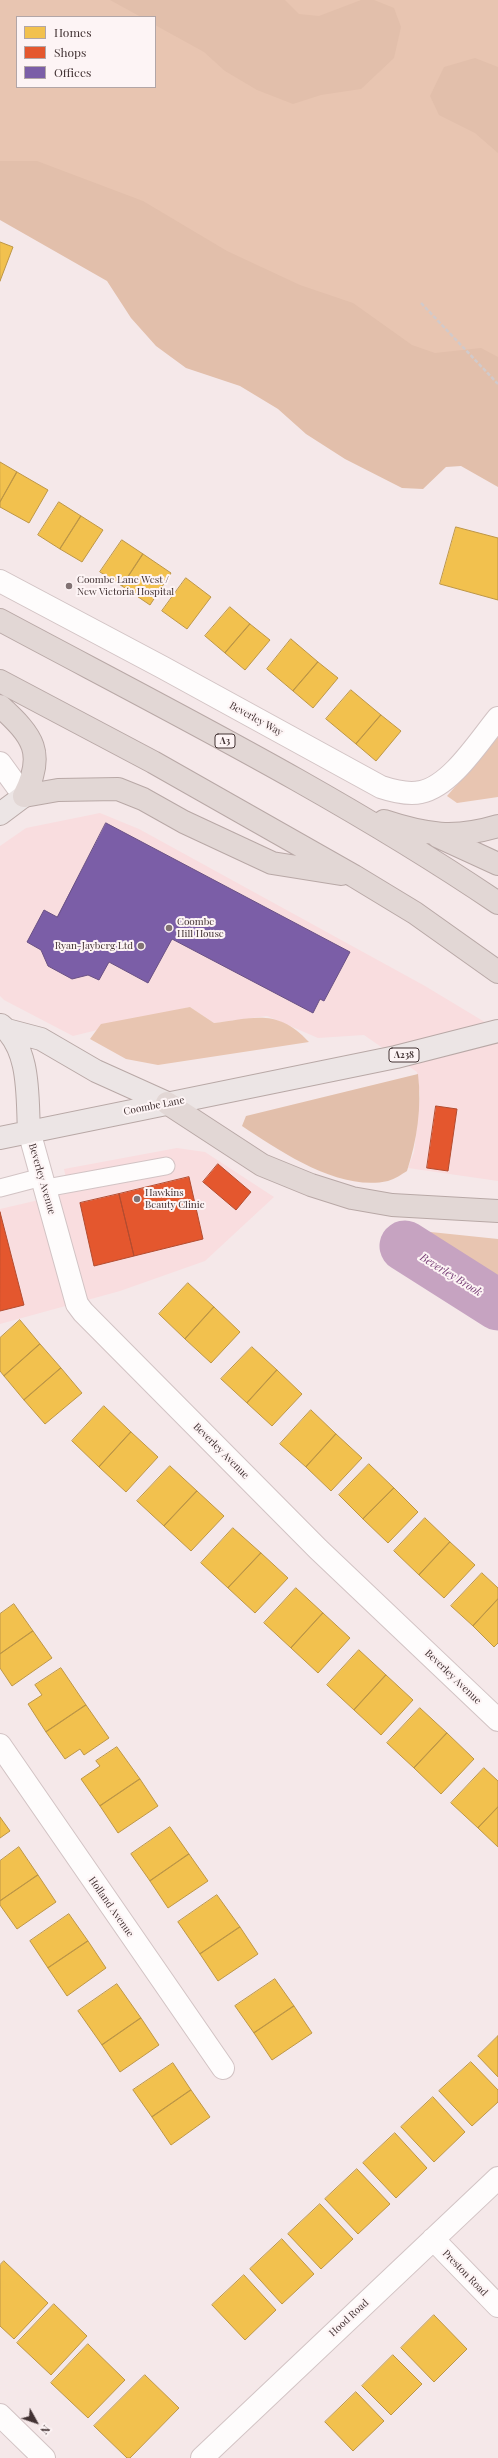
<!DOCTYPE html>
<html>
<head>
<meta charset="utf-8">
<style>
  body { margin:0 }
  #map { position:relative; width:498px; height:2458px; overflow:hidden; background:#f5e8e9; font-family:"Playfair Display",serif }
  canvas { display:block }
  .legend { position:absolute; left:16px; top:16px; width:140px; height:72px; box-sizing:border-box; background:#fdf4f5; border:1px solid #b2a6a7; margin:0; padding:5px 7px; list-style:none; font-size:12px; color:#423233 }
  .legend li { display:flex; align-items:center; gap:8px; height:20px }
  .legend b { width:20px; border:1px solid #b2a6a7 }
  .north { position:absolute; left:16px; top:2402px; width:40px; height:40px; -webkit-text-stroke:3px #fdf4f5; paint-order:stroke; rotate:130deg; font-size:11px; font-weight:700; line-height:16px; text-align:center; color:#423233 }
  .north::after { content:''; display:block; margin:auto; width:14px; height:18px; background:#423233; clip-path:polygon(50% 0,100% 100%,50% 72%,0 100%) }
</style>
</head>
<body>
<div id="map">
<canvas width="498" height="2458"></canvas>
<ul class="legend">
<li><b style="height:11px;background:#f2c14e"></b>Homes</li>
<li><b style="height:11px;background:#e4572e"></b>Shops</li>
<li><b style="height:11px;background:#7b5ea7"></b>Offices</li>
</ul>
<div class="north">N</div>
</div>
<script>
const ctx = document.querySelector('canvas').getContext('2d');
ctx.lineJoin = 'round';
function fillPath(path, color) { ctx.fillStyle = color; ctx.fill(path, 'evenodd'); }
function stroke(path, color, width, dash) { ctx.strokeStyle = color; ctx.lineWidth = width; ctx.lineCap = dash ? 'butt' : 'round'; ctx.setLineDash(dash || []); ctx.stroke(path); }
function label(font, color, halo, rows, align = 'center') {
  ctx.font = font + ' "Playfair Display",serif'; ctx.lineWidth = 4; ctx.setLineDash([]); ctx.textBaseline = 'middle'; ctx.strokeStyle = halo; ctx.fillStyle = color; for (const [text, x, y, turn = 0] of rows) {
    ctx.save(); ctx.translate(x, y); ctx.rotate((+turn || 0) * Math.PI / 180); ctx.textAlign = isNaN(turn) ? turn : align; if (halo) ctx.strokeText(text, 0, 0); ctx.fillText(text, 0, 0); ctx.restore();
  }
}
const built = new Path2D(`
  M100,813L139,829L425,986L498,1030V1181L408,1168L414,1152L420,1096L417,1072L364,1035L318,1038L267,1016L214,1023L190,1007L73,1036L4,1000L0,996V846L26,828Z
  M177,1148L205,1152L274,1197L205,1261L120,1291L0,1324V1209L69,1193L64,1169Z`);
const green = new Path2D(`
  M0,0H498V482L0,211ZM17,17H155V87H17Z
  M498,737V797L457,803L447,796Z
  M190,1007L214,1023C254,1018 278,1008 309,1042L158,1065L126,1059L90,1039L101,1024Z
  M421,1231L498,1239V1284Z`);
const forest = new Path2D(`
  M110,0H285L299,14L319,16L361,0H374L394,8L401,27L394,58L361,89L321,95L293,104L257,90L225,71L204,52L155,25V17H141Z
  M475,58L498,67V153L475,133L439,115L430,96L444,67Z
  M0,161H37L143,201L227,251L300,285L353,303L412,345L435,353L481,348L498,357V487L461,466L446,467L423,489L402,488L345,459L306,434L278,409L240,386L186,368L156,346L131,318L107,281L0,220Z
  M418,1074C422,1107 417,1140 407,1171C402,1174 395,1179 388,1181C340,1192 281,1152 242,1126L246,1116Z`);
const homes = new Path2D(`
  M0,242L13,247L0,281Z
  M0,462L17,472L0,502Z
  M17,472L48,490L29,523L0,507V502Z
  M59,502L81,516L60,549L38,535Z
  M81,516L103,530L82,562L60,549Z
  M456,527L498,538V600L440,584Z
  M122,540L143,554L122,586L100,572Z
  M143,554L171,573L150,605L122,586Z
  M186,578L211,597L187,629L162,611Z
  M230,607L250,624L225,653L205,636Z
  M250,624L270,640L245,670L225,653Z
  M291,639L318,662L293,691L267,669Z
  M318,662L338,678L313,708L293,691Z
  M351,690L381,715L356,744L326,719Z
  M381,715L401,731L376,761L356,744Z
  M188,1283L214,1307L185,1339L159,1314Z
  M214,1307L240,1332L211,1363L185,1339Z
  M20,1320L40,1344L4,1376L0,1371V1338Z
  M40,1344L61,1368L24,1400L4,1376Z
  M252,1347L277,1370L247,1403L221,1379Z
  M61,1368L82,1393L45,1424L24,1400Z
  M277,1370L302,1394L272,1426L247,1403Z
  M104,1406L131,1432L99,1467L72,1441Z
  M311,1410L336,1434L306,1467L280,1444Z
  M131,1432L158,1457L126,1492L99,1467Z
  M336,1434L362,1458L331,1491L306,1467Z
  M369,1464L394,1488L363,1519L339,1495Z
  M170,1466L197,1491L164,1526L137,1501Z
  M394,1488L418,1512L388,1543L363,1519Z
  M197,1491L224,1516L191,1551L164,1526Z
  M425,1518L450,1542L419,1575L394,1551Z
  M233,1528L261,1553L228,1588L201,1563Z
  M450,1542L475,1565L444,1598L419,1575Z
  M261,1553L288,1578L255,1613L228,1588Z
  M482,1573L498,1588V1599L473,1626L451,1606Z
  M296,1588L323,1613L291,1648L264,1623Z
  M498,1599V1643L494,1647L473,1626Z
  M14,1604L33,1631L0,1654V1614Z
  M323,1613L350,1638L318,1673L291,1648Z
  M33,1631L52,1658L12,1686L0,1668V1654Z
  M359,1650L386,1675L354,1710L327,1685Z
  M61,1668L86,1705L46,1732L28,1704L42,1695L35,1685Z
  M386,1675L413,1700L381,1735L354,1710Z
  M86,1705L109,1738L84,1755L80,1749L65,1759L46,1732Z
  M420,1708L447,1733L414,1768L387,1743Z
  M447,1733L474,1759L441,1794L414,1768Z
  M117,1747L140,1779L100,1806L81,1779L100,1766L96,1761Z
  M484,1768L498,1781V1807L478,1828L451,1803Z
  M140,1779L158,1806L118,1833L100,1806Z
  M498,1807V1847L478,1828Z
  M0,1817L10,1831L0,1838Z
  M170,1827L189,1854L150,1881L131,1854Z
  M19,1847L38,1875L0,1901V1861Z
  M189,1854L208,1881L168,1908L150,1881Z
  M38,1875L56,1902L17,1929L0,1905V1901Z
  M217,1895L240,1927L200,1954L178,1922Z
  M69,1914L88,1941L48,1968L30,1941Z
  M240,1927L258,1954L218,1981L200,1954Z
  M88,1941L106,1968L67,1996L48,1968Z
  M275,1979L294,2006L254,2033L235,2006Z
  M117,1984L141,2018L102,2045L78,2011Z
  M294,2006L312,2033L272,2060L254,2033Z
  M141,2018L159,2045L120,2072L102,2045Z
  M498,2036V2077L478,2056Z
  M471,2062L498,2090V2102L472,2126L439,2091Z
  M173,2063L191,2090L152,2117L133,2090Z
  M191,2090L210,2117L171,2145L152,2117Z
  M433,2097L465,2132L434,2162L401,2127Z
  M395,2133L427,2168L396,2198L363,2163Z
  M357,2169L390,2204L358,2234L325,2199Z
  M320,2204L353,2239L321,2269L288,2234Z
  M282,2239L314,2274L282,2304L250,2269Z
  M4,2261L48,2303L14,2339L0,2326V2265Z
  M244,2275L276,2310L245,2340L212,2305Z
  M54,2304L87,2336L51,2375L17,2343Z
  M434,2315L467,2349L434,2382L401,2348Z
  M88,2344L125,2380L88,2418L51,2383Z
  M393,2355L422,2384L391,2415L362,2386Z
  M145,2375L179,2408L130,2458H127L94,2426Z
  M356,2392L384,2421L353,2451L325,2422Z`);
const shops = new Path2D(`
  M436,1106L457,1109L448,1171L427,1168Z
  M218,1164L251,1192L236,1210L203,1182Z
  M189,1177L203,1239L134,1256L119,1194Z
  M119,1194L134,1256L94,1266L80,1203Z
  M0,1212L24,1305L0,1311Z`);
const offices = new Path2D(`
  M106,823L350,952L324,1001L320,999L313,1013L172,939L148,983L109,962L99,980L88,975L72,979L48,966L41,950L27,942L44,910L57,917Z`);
const river = new Path2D(`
  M405,1246L498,1305`);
const path = new Path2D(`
  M421,303L498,384`);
const lane = new Path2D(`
  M0,1188L42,1177
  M46,1188L166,1166`);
const street = new Path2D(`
  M0,581L162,667L381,787C393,791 408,795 421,792C451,786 479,741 498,718
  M0,763L24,796
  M29,1131L77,1304L83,1312L318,1549L498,1720
  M0,1745L223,2068
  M433,2239L498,2306
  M0,2415L44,2458
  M202,2458L498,2178`);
const primary = new Path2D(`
  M0,814L24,796
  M1,1025C31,1049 27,1097 29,1131
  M7,1030L41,1039L96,1071L167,1103
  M0,1138L396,1057L498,1031`);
const highway = new Path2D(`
  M0,620C168,710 340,796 498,903
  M0,681L153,762L354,876L415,913L498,972
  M0,706C33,736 46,753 24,796
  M24,796L58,790L118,789L143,799L184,822L272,863L341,874
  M384,821C426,835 455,839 498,826
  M437,836L498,864
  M167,1103L262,1165L311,1185L352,1198L392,1205L498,1211`);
const markers = [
  [69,586,4,"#817273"],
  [169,928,4,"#817273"],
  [141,946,4,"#817273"],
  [137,1199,4,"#817273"]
];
const shields = [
  [225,741,20],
  [404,1055,30]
];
const shieldNames = [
  ["A3",225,741],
  ["A238",404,1055]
];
const poiNames = [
  ["Coombe Lane West /",77,580],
  ["New Victoria Hospital",77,592],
  ["Coombe",177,922],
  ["Hill House",177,934],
  ["Ryan-Jayberg Ltd",133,946,"right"],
  ["Hawkins",145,1193],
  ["Beauty Clinic",145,1205]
];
const streetNames = [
  ["Beverley Way",256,719,29],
  ["Coombe Lane",154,1106,-11],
  ["Beverley Avenue",42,1179,74],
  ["Beverley Avenue",221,1451,45],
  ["Beverley Avenue",453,1677,44],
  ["Holland Avenue",111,1907,55],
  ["Preston Road",465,2273,46],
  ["Hood Road",349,2318,-43]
];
const waterNames = [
  ["Beverley Brook",451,1275,32]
];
fillPath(built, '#f9dddf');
fillPath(green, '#e8c5b1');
fillPath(forest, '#e2bfab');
fillPath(homes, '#f2c14e');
stroke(homes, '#bd9646', 1);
fillPath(shops, '#e4572e');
stroke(shops, '#b34c30', 1);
fillPath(offices, '#7b5ea7');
stroke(offices, '#6a5184', 1);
stroke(river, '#c6a3c1', 51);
stroke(lane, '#d2c3c4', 19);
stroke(street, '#d2c3c4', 24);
stroke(primary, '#b8a8a6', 24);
stroke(highway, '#b8a8a6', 24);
stroke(path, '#d1cacb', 2.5, [4, 2]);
stroke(lane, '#fefcfc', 17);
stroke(street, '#fefcfc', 22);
stroke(primary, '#ece5e5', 22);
stroke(highway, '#e2d7d5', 22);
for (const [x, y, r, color] of markers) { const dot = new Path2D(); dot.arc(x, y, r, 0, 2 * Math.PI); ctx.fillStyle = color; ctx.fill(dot); stroke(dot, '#fdf4f5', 1.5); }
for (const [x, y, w] of shields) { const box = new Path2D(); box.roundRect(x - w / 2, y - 7, w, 14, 3); ctx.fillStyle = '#fdf4f5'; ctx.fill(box); stroke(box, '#423233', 1); }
label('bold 9px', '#423233', null, shieldNames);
label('10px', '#423233', '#fdf4f5', poiNames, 'left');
label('10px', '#423233', '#fdf4f5', streetNames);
label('italic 11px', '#783f77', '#fdf4f5', waterNames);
</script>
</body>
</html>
